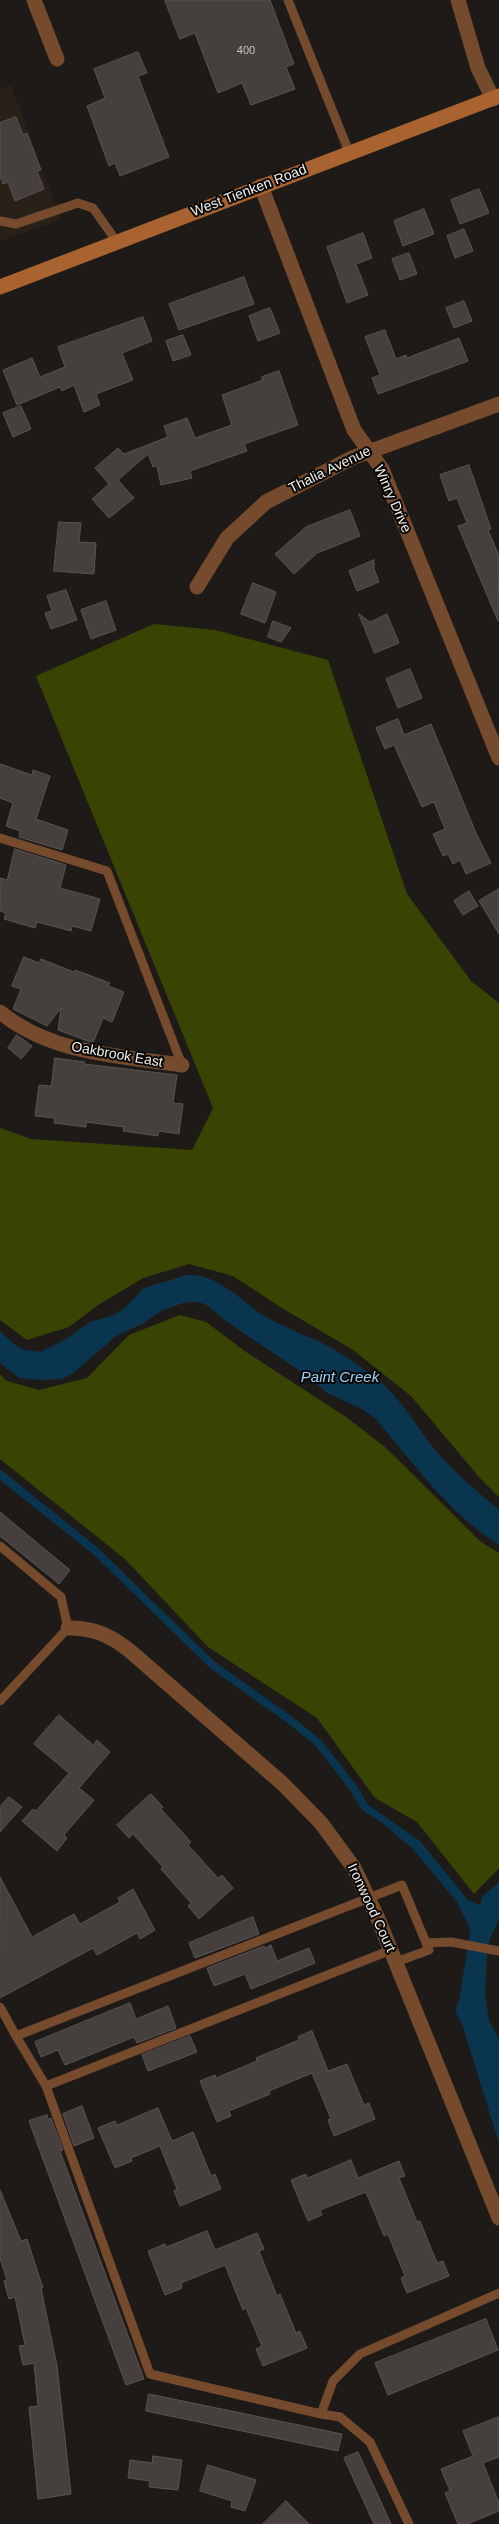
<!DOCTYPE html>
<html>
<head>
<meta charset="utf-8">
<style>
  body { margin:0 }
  canvas { display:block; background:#1d1a17 }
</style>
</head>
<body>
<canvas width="499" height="2524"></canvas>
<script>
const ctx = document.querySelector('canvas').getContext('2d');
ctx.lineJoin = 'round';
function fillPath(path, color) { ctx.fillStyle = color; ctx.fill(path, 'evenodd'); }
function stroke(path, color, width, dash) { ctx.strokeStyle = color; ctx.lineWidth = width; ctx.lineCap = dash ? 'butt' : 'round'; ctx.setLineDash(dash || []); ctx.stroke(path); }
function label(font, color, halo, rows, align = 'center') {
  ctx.font = font + ' Helvetica,sans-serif'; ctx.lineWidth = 4; ctx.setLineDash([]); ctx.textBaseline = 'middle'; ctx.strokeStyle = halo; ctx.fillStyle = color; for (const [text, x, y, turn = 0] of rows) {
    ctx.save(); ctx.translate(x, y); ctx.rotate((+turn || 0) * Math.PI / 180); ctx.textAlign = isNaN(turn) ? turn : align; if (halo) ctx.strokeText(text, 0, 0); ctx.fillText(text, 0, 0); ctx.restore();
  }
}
const built = new Path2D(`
  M11,85L61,220L0,241V89Z`);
const forest = new Path2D(`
  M154,624L215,630L328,660L407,894L471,981L499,1003V1497L479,1477L411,1396L353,1350L282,1308L233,1276L189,1264L143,1278L98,1305L69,1327L27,1340L0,1320V1128L31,1139L192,1150L213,1108L36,676Z
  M180,1315L206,1322L246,1352L346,1417L385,1447L481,1542L499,1553V1868L474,1894L417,1822L375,1798L317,1718L208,1647L125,1559L0,1459V1374L7,1381L39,1390L87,1378L129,1335Z`);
const water = new Path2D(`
  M187,1275C218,1273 242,1302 266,1317C285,1328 308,1336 328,1346C345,1356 363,1368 378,1380C403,1400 417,1429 438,1453C456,1474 478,1492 499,1510V1545C449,1513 413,1463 375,1418L362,1409L327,1393L306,1375L233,1326L205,1304L196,1302L183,1303L161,1311L144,1323L116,1336L72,1374L61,1379L44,1380L19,1378L0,1363V1331L15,1345L25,1350L40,1352L66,1339L90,1322L114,1315L126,1307L144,1288Z
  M0,1469L98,1548L215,1662L290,1715L321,1740L357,1786L368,1805L420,1841L468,1900L480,1905L482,1897L499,1882V1919L490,1939L487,1956L485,1993L489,2021L499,2039V2143L462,2024C457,2015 453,2010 459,2001L470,1932L468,1924L457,1902L413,1849L381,1822L362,1810L350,1790L315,1745L285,1721L210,1668L93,1554L0,1480Z`);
const building = new Path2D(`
  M165,0H270L294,64L286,67L295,89L251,105L242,83L218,93L195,33L180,39Z
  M138,52L147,73L138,76L169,157L120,176L115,163L109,166L87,106L105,98L94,69Z
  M16,117L23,135L27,133L41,170L37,171L44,189L15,201L8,182L3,184L0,176V123Z
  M479,189L489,213L460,224L451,200Z
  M424,209L434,234L403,246L394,221Z
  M464,229L473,251L455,258L447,236Z
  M363,233L372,258L356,264L368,295L347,303L327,247Z
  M409,253L417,274L400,280L392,259Z
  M244,277L254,304L179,330L169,304Z
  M464,301L472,321L454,328L446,308Z
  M270,308L280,333L258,341L249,316Z
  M143,317L152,341L122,353L133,380L96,394L100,405L84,412L74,385L62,391L60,387L17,405L3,370L32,358L40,377L65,367L58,347Z
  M385,330L396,359L406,355L407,358L459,338L468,361L378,394L372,378L380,375L365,337Z
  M183,335L191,355L173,361L166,341Z
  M279,371L298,425L244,444L247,451L190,471L192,478L161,485L157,466L153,467L148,454L118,480L134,498L109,518L92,499L109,484L95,468L118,448L124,454L168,437L164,426L187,418L195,438L232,425L222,395L263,380L262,377Z
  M21,406L31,429L13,437L3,413Z
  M469,465L491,529L488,530L499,556L498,621L458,526L467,523L457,498L449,501L440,475Z
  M350,510L360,536L317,553L294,574L275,554L306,527Z
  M59,522L81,523L79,542L96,543L94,574L54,571Z
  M374,560V569L379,582L357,591L349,571Z
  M253,583L276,592L265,623L241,614Z
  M66,590L77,620L51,629L45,613L52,611L47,596Z
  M106,601L116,630L91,639L81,610Z
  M359,614L370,622L387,614L399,643L375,653Z
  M273,621L291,628L281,642L268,637Z
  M410,669L422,698L398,708L386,679Z
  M398,719L404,735L431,724L476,833L491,863L466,874L460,860L453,864L448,854L443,856L433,834L445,829L434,802L422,807L394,745L385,749L376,728Z
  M0,764L32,775L33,770L50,776L36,819L68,830L62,850L19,837L20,831L6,826L13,803L0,798Z
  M15,849L66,865L60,888L100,899L91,931L72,926L71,931L37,922L35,928L4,919L6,913L0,911V878L7,880Z
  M499,889V934L479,901Z
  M469,891L478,906L463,915L454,901Z
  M24,957L39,963L41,959L74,972L75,970L110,983L108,986L124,992L112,1022L103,1018L93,1043L58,1030L61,1008L47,1026L13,1009L21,989L12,986Z
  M17,1035L32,1046L21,1059L8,1048Z
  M55,1058L85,1062L84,1064L177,1075L173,1103L183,1104L179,1134L159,1131L158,1136L123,1131L124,1127L86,1122V1127L54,1123L55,1118L35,1116L39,1085L51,1086Z
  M0,1512L70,1570L59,1584L0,1536Z
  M59,1715L93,1745L97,1740L110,1752L79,1788L94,1800L64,1835L67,1838L57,1851L22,1821L33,1809L36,1811L69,1773L34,1744Z
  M151,1794L163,1807L161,1809L191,1842L188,1845L218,1878L222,1875L233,1888L199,1919L188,1906L191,1903L161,1869L163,1867L133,1834L129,1838L117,1825Z
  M9,1797L22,1807L0,1832V1807Z
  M0,1877L32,1937L74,1914L80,1924L120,1902L118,1898L133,1889L155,1930L140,1939L137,1933L97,1955L93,1948L0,1998Z
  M253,1917L259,1934L195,1958L189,1943Z
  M271,1945L277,1961L309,1948L315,1963L251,1989L245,1974L214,1986L207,1968L264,1946L265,1948Z
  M130,2003L136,2019L168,2006L176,2028L137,2043L134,2037L65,2065L58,2050L41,2057L35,2042Z
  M312,2031L328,2071L347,2064L364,2105L369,2103L375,2119L334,2136L328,2120L331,2119L312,2073L269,2091L270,2094L229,2111L231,2116L217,2122L200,2081L215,2075L216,2078L257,2061L256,2058L299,2040L298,2037Z
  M190,2036L197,2052L148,2071L142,2055Z
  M82,2106L94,2138L74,2146L63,2114Z
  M158,2108L172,2141L193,2132L211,2176L215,2174L221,2189L180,2206L174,2191L177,2189L160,2146L131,2158L132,2161L115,2168L98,2128L115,2121L117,2125Z
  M47,2115L48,2119L51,2118L63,2150L60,2151L144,2379L126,2385L29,2121Z
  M351,2160L358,2178L399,2161L405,2176L399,2178L417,2222L420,2221L437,2263L443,2261L449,2276L407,2293L401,2278L405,2276L388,2234L384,2236L366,2192L320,2210L322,2215L308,2221L291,2180L306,2174L307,2178Z
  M0,2190L21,2241L27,2239L43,2288H41L57,2366L71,2494L38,2499L29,2407L38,2406L34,2363L23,2365L19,2346L25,2345L15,2297L9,2299L4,2281L7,2280L0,2258Z
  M207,2231L215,2250L257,2233L264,2249L259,2251L277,2296L280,2294L296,2333L300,2331L307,2348L263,2366L256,2349L262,2346L246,2308L243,2310L225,2265L181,2283L182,2288L165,2295L148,2251L165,2244L166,2247Z
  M486,2319L498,2350L388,2395L375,2363Z
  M149,2394L342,2434L338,2451L146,2411Z
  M499,2417V2457L483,2463L499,2503V2511L467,2524H458L445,2493L450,2491L441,2469L473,2456L463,2431Z
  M358,2452L391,2524H374L344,2458Z
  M153,2456L182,2460L178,2490L149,2487L150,2481L128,2478L130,2460L152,2463Z
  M208,2465L256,2480L245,2511L231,2507L232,2501L200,2491Z
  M286,2501L309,2524H263Z`);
const service = new Path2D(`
  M288,0L349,152
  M0,221L16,224L78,203L93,208L117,242
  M0,838L107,871L182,1065
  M0,1546L61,1597L68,1628L0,1701
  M426,1943L451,1942L499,1951
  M391,1950L46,2086L150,2374L321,2414L333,2381L360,2354L499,2293
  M0,2007L16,2036
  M46,2086L16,2036L402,1885L429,1950L396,1962
  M321,2414L340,2417L370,2442L409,2524`);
const minor = new Path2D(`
  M34,0L57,59
  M458,0L478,68L493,99
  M261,186L354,430L382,469L499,758
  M197,587L227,538L266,502L352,458L499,404
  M0,1012C51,1054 120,1056 182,1065
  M68,1628C94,1628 110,1635 130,1651L283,1784L321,1823L354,1868L379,1921L499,2218`);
const secondary = new Path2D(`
  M0,287L499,96`);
const numberNames = [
  ["400",246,51]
];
const streetNames = [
  ["West Tienken Road",249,191,-21],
  ["Thalia Avenue",330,470,-26],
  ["Winry Drive",392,499,66],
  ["Oakbrook East",117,1055,10],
  ["Ironwood Court",371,1908,65]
];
const waterNames = [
  ["Paint Creek",340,1378]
];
fillPath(built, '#282118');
fillPath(forest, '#3a4402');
fillPath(water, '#09364e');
fillPath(building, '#453f3d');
stroke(building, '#595451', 1);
stroke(service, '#764a2c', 9);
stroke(minor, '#764a2c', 15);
stroke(secondary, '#a96330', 15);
label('11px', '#c7c4c1', null, numberNames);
label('14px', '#f2f0ed', '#070605', streetNames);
label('italic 15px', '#99d3f9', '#070605', waterNames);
</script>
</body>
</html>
